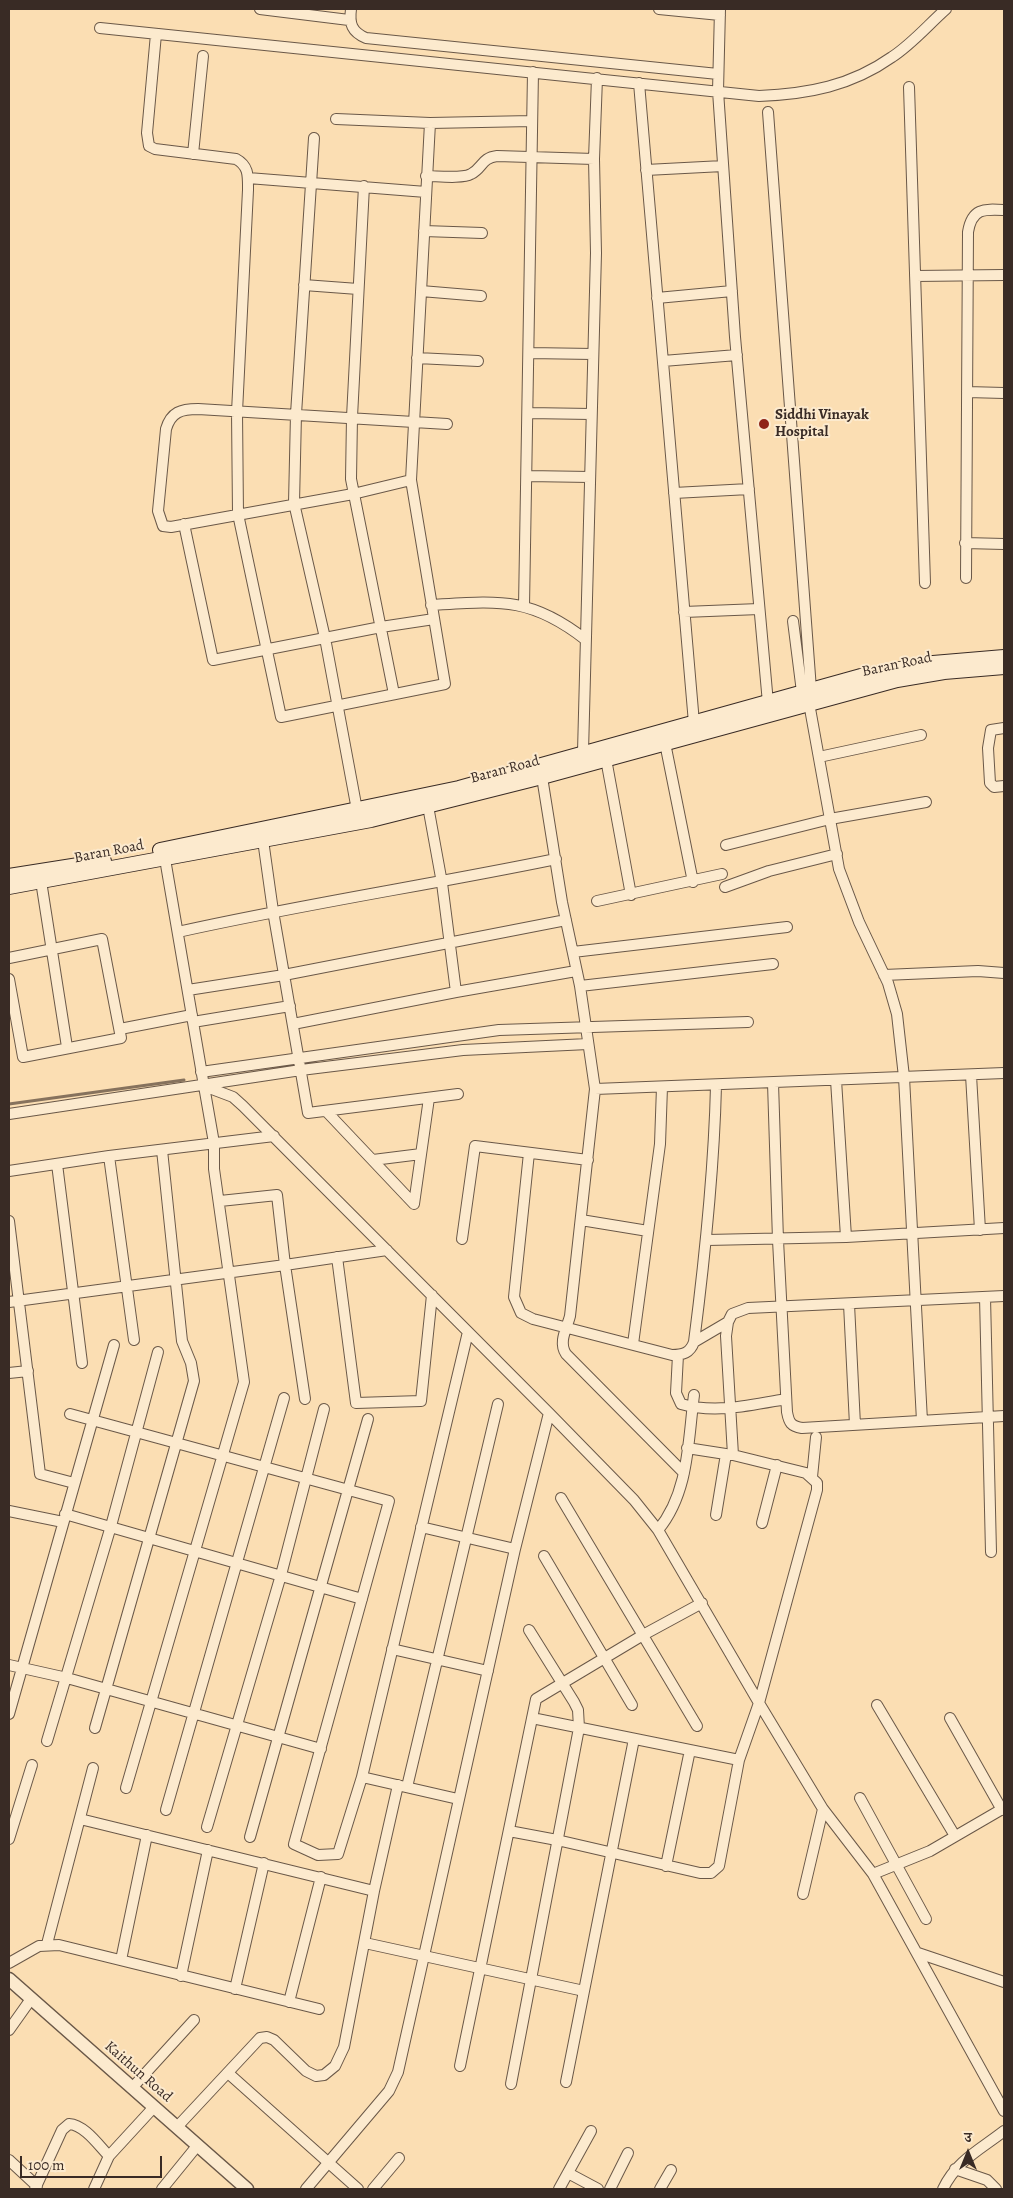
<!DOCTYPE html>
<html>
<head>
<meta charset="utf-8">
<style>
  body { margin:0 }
  #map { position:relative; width:1013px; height:2198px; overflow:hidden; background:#fbdeb3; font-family:Alegreya,"Noto Serif Devanagari",serif }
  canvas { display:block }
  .frame { position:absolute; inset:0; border:10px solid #392b25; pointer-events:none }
  .north { position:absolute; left:943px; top:2128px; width:50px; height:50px; -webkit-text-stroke:4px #fceace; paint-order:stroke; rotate:0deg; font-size:14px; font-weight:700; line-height:20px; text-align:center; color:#392b25 }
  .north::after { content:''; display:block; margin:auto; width:18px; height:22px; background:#392b25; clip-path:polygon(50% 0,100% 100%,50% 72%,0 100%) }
  .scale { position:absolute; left:20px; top:2156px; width:142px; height:22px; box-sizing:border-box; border:2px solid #392b25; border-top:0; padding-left:6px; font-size:15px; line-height:18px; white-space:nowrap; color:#392b25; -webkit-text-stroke:4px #fceace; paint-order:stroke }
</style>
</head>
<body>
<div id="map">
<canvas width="1013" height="2198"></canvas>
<div class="frame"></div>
<div class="north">उ</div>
<div class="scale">100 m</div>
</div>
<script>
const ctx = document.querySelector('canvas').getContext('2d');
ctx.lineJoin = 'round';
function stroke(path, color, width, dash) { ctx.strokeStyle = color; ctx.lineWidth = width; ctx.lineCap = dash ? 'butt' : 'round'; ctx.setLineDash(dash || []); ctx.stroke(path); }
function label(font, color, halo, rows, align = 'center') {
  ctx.font = font + ' Alegreya,serif'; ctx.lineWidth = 4; ctx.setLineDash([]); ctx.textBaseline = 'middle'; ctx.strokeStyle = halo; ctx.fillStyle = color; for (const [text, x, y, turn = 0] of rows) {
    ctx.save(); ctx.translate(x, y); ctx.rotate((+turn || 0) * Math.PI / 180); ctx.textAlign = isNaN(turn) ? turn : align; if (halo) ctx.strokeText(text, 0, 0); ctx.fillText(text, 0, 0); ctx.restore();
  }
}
const stream = new Path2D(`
  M9,1104L184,1080`);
const minor = new Path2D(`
  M260,9L349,20
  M351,9C349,24 352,32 366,38L718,74
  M659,9L720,15
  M720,9L718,91L735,337L768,703
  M100,28L759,96C808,94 851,86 892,57C912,44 928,25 946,9
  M156,34L147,133L149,146L155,149L236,159C249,166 248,176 248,190L237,412L238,514L281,717L445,684L411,480L430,123
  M639,83L694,723
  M909,87L925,583
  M768,112L811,689
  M336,119L430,123L532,121
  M314,138L296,414L294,503L325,638L357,810
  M193,154L203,56
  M646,170L723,166
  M426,176C437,176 462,179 471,174C483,168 481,158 497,156L594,159
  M248,178L426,192
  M364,186L352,417L351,479L394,694
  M424,231L482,233
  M915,276L1004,275
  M304,285L358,289
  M421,291L481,296
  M657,298L732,291
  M529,353L593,354
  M417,358L478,361
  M663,361L737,355
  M967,392L1004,393
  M528,413L591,414
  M527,476L590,477
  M411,480L353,494L171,527L163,526L158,511L166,429C171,412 181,409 198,409L447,424
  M674,493L749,489
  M184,524L213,660L381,627L434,619
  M965,543L1004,544
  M966,578L968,232C972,208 984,209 1004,210
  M431,605C498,601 530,596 586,640
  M524,606L533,72
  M684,612L759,609
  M793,621L802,692
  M809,703L839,869L859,922L888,983L897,1014L904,1077L922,1421
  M1004,728L991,730L988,748L990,783L994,787L1004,786
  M665,743L693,882
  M583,752L596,253L594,159L597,78
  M819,757L921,735
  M606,759L631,895
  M542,777L562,902L580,986L595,1089L570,1316C567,1328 558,1342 566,1354L684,1473
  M428,806L442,883L456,992L576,971
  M263,840L273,911L308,1113L458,1094
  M726,845L830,819L926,802
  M164,853L204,1086L233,1097L243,1106L549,1413L634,1500L658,1530L759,1703L823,1809L873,1874L1004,2111
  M41,881L67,1047
  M725,887L769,871L837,854
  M597,901L722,874
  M178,932C303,904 430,885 556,859
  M573,952L787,927
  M9,958L102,939L121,1038L23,1057L9,979
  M884,975L978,971L1004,973
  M580,986L773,964
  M188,990L284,975L566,920
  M193,1022L290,1006
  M293,1024L456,992
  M120,1029L192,1015
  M201,1072L499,1030L748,1022
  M971,1075L980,1230
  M836,1080L846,1237
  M773,1083L778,1240L787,1412C789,1423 791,1426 802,1428L1004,1416
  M595,1089L1004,1073
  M326,1111L414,1204L429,1098
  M9,1114L301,1070L463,1050L588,1044
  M529,1153L514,1297L521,1313L533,1319L672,1355C683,1355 690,1353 694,1342C705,1256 714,1172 716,1086
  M109,1156L134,1340
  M373,1160L421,1154
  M57,1164L82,1363
  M9,1171L109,1156L274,1136
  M220,1201L277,1195L285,1265L305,1399
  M581,1220L648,1231
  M9,1221L40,1474L74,1483
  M462,1239L475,1146L588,1160
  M707,1240L846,1237L1004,1228
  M337,1257L356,1403L421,1401L432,1295
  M985,1297L991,1552
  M9,1302L285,1265L387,1250
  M849,1304L855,1425
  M694,1342L728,1322
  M633,1344L660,1144L662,1087
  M678,1355L676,1393L681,1404C715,1414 752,1405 786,1399
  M9,1373L28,1371
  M70,1414L389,1501L294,1844L318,1855L338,1854L362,1777
  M687,1448L732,1455
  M812,1477L816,1437
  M561,1498L697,1726
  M9,1511L63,1522
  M65,1514L362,1599
  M716,1515L726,1454
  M762,1523L777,1465
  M421,1527L515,1549
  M658,1530C689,1493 688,1441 694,1395
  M544,1556L632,1705
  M392,1649L488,1671
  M9,1665L67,1678L321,1749
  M877,1705L955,1836
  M9,1714L114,1345
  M532,1718L739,1760
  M950,1718L1002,1810
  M95,1728L194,1381L191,1363L182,1341L162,1150
  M47,1741L111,1526L158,1352
  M407,1787L498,1404
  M126,1788L244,1382L214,1169V1143L204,1086
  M860,1798L926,1919
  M458,1799L362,1777L468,1332
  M166,1810L284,1398
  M80,1819L374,1891
  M207,1827L281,1575L324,1409
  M509,1831L557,1840L700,1873H711L719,1866L739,1760L759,1703L817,1490V1483L806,1473L733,1455L726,1336L728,1322L732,1314L748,1308L1004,1296
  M250,1837L368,1419
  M9,1839L32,1765
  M666,1866L690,1750
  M873,1874L930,1851L1004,1808
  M803,1894L823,1809
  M365,1943L584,1991L566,2082
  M47,1944L93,1768
  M918,1953L1004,1982
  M121,1960L147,1835
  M9,1963L39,1946L59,1945L319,2009
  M181,1976L208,1850
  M235,1989L264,1863
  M584,1991L634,1739
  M289,2002L321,1877
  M9,2030L31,1999
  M460,2066L536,1699L643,1635L702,1603
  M228,2073L358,2189
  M511,2084L579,1728L578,1710L574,1702L529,1630
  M132,2088L194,2020
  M177,2127L260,2038L267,2037L274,2040L306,2071L316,2076L324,2075L335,2066L344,2047L374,1891L398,1785
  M9,2160L37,2186
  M955,2169L987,2180L996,2189
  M568,2173L598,2189
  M35,2189L62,2130L69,2124C85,2125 99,2146 109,2156
  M94,2189L109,2156L154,2107
  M162,2189L197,2146
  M306,2189L389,2091L398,2072L515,1549L549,1413
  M373,2189L399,2158
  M559,2189L591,2131
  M610,2189L628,2153
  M660,2189L671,2170
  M943,2189C956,2161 981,2149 1004,2131`);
const tertiary = new Path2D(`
  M9,1979L247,2189`);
const secondary = new Path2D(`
  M160,850L459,788L861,676L933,663L1004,657
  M9,876L104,861
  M9,887L371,820L542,777L897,680L944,672L1004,667`);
const markers = [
  [764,424,6,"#8f2418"]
];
const poiNames = [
  ["Siddhi Vinayak",775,415],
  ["Hospital",775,432]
];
const streetNames = [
  ["Baran Road",897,665,-12],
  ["Baran Road",505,770,-15],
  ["Baran Road",109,852,-11],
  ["Kaithun Road",138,2072,41]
];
stroke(stream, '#86725d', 3);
stroke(minor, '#6a5848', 12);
stroke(tertiary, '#6a5848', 15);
stroke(secondary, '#392b25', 16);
stroke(minor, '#fceace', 10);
stroke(tertiary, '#fceace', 12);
stroke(secondary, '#fceace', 14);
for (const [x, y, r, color] of markers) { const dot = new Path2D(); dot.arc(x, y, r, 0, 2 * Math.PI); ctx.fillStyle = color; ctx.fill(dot); stroke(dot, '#fceace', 2); }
label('bold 15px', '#392b25', '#fceace', poiNames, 'left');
label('15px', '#392b25', '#fceace', streetNames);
</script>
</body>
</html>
